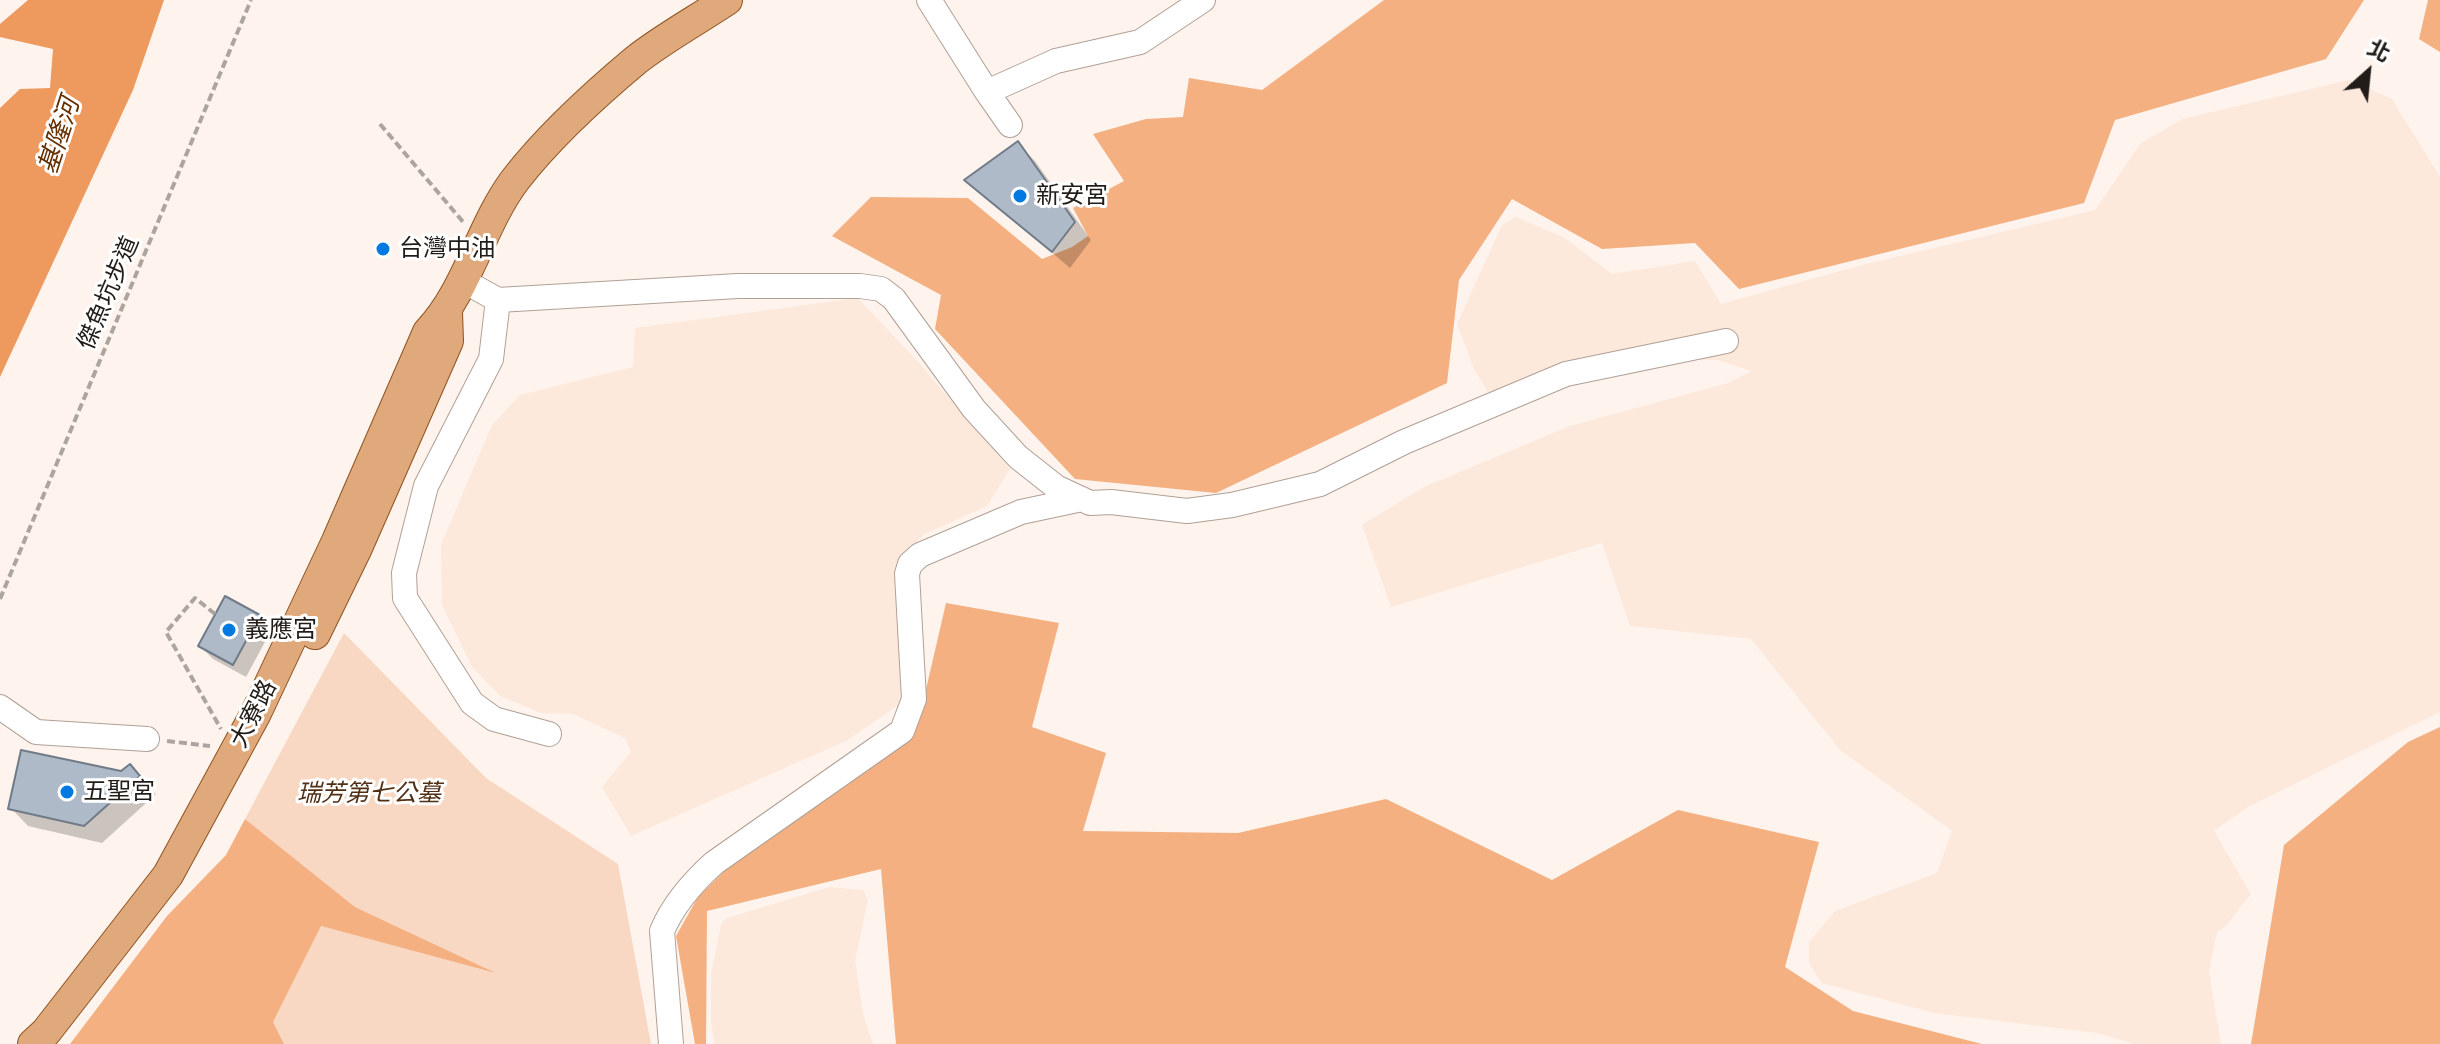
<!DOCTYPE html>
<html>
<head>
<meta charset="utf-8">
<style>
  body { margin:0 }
  #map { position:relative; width:2440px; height:1044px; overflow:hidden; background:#fef4ed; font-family:"PT Serif","Noto Sans TC",serif }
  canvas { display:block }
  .north { position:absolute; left:2328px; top:32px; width:80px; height:80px; -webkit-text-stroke:6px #fff; paint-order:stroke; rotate:27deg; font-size:22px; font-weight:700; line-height:32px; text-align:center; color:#221c18 }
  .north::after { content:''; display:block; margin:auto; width:28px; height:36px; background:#221c18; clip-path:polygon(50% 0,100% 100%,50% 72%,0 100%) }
</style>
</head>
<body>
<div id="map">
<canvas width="2440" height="1044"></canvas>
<div class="north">北</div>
</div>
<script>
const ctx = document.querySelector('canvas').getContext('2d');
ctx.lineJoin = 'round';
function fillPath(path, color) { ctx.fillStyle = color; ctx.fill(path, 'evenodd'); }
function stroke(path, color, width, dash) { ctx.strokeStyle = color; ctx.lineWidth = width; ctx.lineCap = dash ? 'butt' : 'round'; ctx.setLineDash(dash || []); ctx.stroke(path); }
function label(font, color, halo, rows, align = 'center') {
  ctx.font = font + ' "PT Serif","Noto Sans TC",serif'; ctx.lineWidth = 6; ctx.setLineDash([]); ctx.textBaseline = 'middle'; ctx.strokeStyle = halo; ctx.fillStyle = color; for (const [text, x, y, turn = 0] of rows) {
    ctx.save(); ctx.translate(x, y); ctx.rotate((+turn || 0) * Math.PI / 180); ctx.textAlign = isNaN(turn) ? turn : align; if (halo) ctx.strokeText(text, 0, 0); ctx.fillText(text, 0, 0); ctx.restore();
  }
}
const built = new Path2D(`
  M2349,80L2392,99L2440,177V712L2248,807L2214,831L2251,894L2225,927L2217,932L2209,972L2221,1044H2134L2097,1033L1934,1013L1822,983L1809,963V942L1835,911L1937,873L1952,831L1840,750L1751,639L1630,626L1602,543L1391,607L1362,525L1424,487L1570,426L1728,383L1751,371L1718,360L1682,359L1629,375L1608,362L1495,404L1474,369L1457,324L1502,225L1516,217L1565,238L1612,274L1695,261L1721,304L1862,265L2095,210L2140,144L2182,119Z
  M858,298L920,364L1010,469L987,506L923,535L906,554L903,702L846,741L631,836L602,787L631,752L625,738L573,714L541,713L500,696L472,667L442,605L441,545L470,476L492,425L520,395L633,367L635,328Z
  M829,887L863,890L868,900L855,961L863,1014L873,1044H715L711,1023V975L721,924L727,918Z`);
const green = new Path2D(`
  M344,633L486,778L618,864L651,1044H284L273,1022L321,926L490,970L355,907L245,819Z`);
const forest = new Path2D(`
  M1384,0H2364L2326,59L2115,120L2084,203L1739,289L1695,243L1602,249L1512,199L1459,280L1447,383L1216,493L1075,479L935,329L941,295L832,236L871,197L968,198L1042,259L1072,247L1088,236L1073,208L1124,181L1093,134L1146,119L1183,117L1189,78L1262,90Z
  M2428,0H2440V52L2419,39Z
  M946,603L1059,623L1032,727L1106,753L1083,831L1238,833L1386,799L1552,880L1678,810L1819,842L1785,967L1853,1011L1982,1044H896L881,869L707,911L706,1044H695L676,936L698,897L815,782L924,698Z
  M2440,727V1044H2251L2284,845L2408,742Z
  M245,819L355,907L496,973L321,926L273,1022L284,1044H70L167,916L226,855Z`);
const water = new Path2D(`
  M28,0H164L133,90L0,377V108L20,89L50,88L53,49L0,37V24Z`);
const shadow = new Path2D(`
  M1018,144L1035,161L1091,240L1070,268L967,180Z
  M259,616L272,629L246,677L213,659L200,646Z
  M129,766L156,794L102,843L28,826L11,808L122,773Z`);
const building = new Path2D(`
  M1018,141L1075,222L1052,252L964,180Z
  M225,596L260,615L233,665L198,646Z
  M21,750L121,771L130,764L140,776L84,826L8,809Z`);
const path = new Path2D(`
  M380,124L464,223
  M0,599L251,0
  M215,614L195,598L166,632L221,729
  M167,741L210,746`);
const minor = new Path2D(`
  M929,0L987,92
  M1010,125L987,92L1056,61L1140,42L1203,0
  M462,280L498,300L738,286H860L881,289L894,299L974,409L1018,457L1056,487L1090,503L1111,502L1187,511L1232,505L1320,484L1404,442L1566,374L1726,341
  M498,300L491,359L426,486L404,573L405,598L472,703L494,719L549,734
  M0,707L36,732L147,739
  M671,1044L662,931C673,905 693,882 714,863L902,731L914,699L907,574L910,564L920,555L1021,512L1082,499`);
const major = new Path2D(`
  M315,634L356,550L448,341L447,312
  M33,1044L46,1032L168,875L256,713L337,541L428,332C468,290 480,227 515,180C549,136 593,96 636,60C664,38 697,20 727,0`);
const markers = [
  [1020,196,8,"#007ae1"],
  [383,249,8,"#007ae1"],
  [229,630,8,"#007ae1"],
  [67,792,8,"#007ae1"]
];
const poiNames = [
  ["新安宮",1036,196],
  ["台灣中油",399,249],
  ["義應宮",245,630],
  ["五聖宮",83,792]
];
const streetNames = [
  ["傑魚坑步道",109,293,-67],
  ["大寮路",254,714,-63]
];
const parkNames = [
  ["瑞芳第七公墓",369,794]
];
const waterNames = [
  ["基隆河",60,136,-72]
];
fillPath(built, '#fce9dc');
fillPath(green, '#f9d8c3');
fillPath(forest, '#f4b081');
fillPath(water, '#ee995d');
fillPath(shadow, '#0003');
fillPath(building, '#aebac8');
stroke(building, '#717b88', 2);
stroke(minor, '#b0a096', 26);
stroke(major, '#8f5220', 32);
stroke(path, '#aca49e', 4, [8, 4]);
stroke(minor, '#fff', 24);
stroke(major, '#dfa97c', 30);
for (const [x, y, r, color] of markers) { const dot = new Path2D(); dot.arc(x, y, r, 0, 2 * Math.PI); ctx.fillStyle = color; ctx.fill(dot); stroke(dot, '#fff', 3); }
label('24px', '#221c18', '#fff', poiNames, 'left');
label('24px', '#221c18', '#fff', streetNames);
label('italic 24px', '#512f15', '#fff', parkNames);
label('italic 26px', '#653000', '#fff', waterNames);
</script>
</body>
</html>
